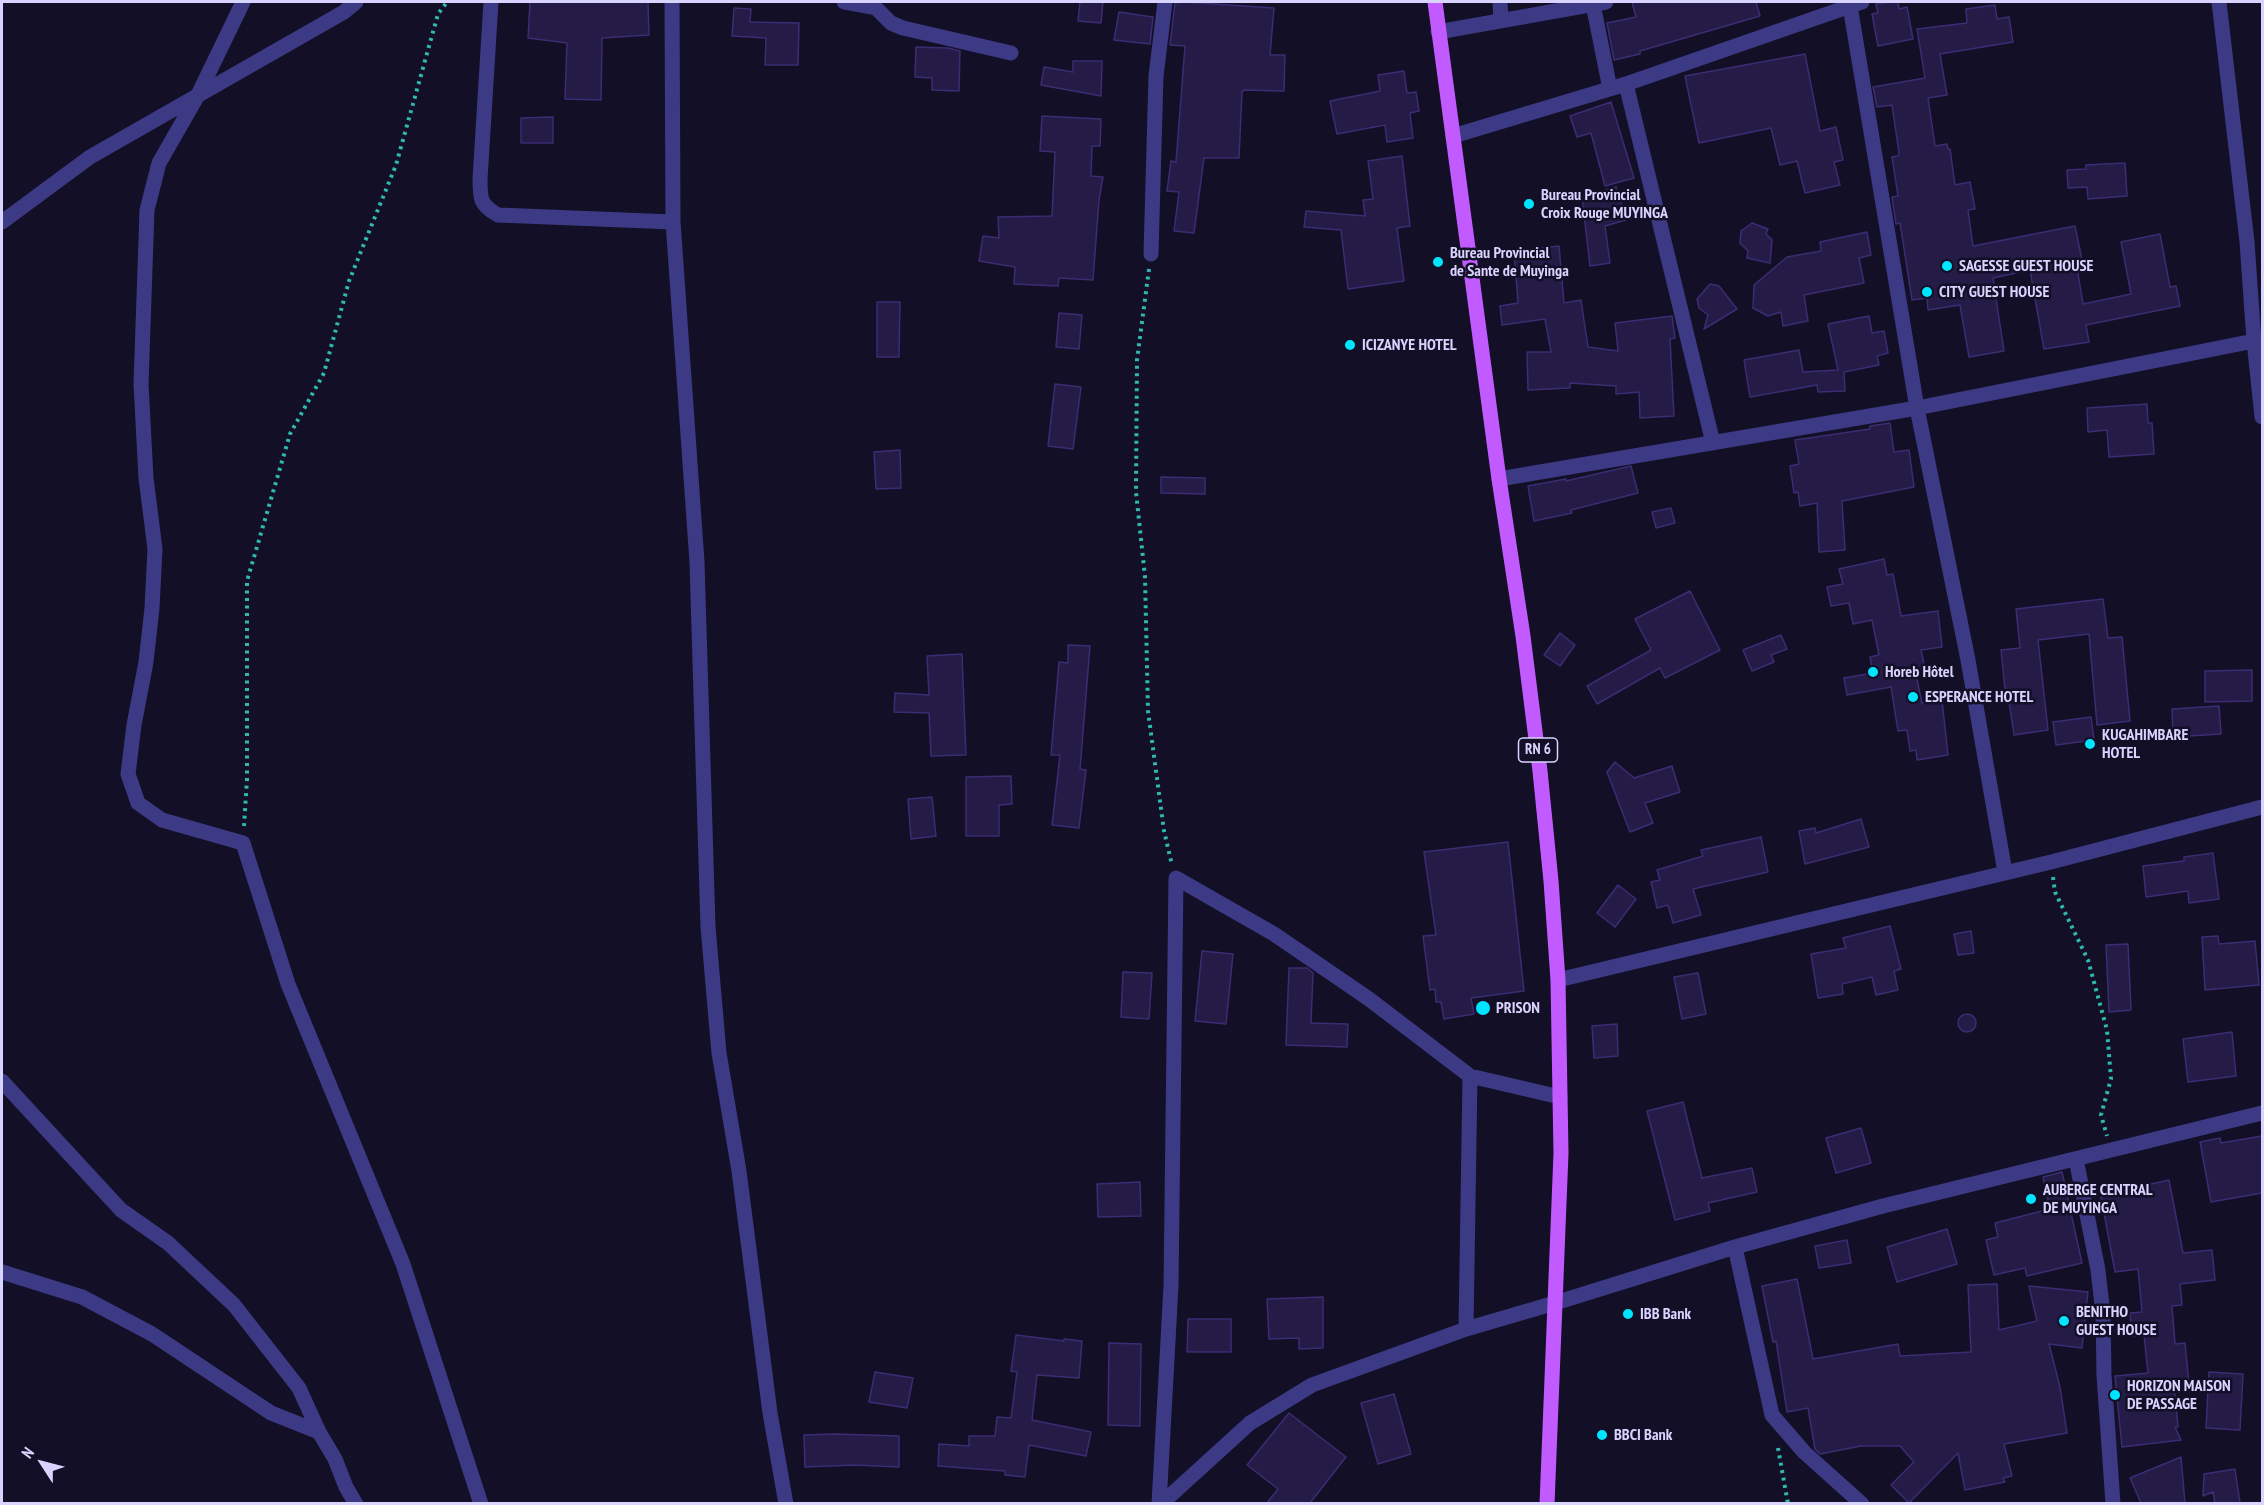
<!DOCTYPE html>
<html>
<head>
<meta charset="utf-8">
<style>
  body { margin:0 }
  #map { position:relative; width:2264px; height:1505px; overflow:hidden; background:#130f26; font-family:"PT Sans Narrow",sans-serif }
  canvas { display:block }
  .frame { position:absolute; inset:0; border:3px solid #d9d4ff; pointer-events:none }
  .north { position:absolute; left:12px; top:1433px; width:60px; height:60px; -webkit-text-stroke:4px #130f26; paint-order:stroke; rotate:306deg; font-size:16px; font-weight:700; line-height:24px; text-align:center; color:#d9d4ff }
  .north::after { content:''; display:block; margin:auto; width:21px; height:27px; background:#d9d4ff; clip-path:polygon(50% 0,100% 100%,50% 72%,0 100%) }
</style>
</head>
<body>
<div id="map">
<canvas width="2264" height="1505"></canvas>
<div class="frame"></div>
<div class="north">N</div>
</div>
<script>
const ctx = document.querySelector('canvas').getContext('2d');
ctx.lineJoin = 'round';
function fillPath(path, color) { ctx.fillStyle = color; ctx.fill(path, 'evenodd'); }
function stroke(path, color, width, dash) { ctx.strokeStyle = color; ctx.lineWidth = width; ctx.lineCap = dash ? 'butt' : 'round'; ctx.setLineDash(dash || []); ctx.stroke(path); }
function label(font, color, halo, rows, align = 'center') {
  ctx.font = font + ' "PT Sans Narrow",sans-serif'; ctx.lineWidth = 5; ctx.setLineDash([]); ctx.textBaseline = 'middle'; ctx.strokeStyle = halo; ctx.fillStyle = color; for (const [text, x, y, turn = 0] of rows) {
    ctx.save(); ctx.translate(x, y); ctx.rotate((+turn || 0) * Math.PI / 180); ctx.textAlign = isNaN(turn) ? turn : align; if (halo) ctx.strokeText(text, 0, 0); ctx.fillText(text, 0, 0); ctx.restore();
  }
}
const building = new Path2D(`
  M530,2H648L649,35L602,38L601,100L565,99L567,43L528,38Z
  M1080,2H1103L1101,23L1078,21Z
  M1632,2H1756L1760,16L1640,51V54L1614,60L1607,23L1636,17Z
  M1889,2H1898L1899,9L1907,7L1913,39L1878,46L1872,14L1878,13L1876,4Z
  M1175,3L1184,2L1274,8L1270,55H1285L1284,91L1244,90L1242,92L1239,158H1204L1194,233L1174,231L1179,192L1167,191L1171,161L1176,162L1185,46L1170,45Z
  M1995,5L1997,19L2009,17L2013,42L1940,54L1947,95L1928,98L1935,146L1947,144L1948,149H1950L1955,185L1970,182L1975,209L1968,210L1973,246L2075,226L2082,260L2076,261L2083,304L2131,294L2121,242L2160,234L2170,287L2176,286L2180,306L2086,325L2089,342L2044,349L2030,270L1993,278L2004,351L1969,357L1960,305L1928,310L1927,298L1912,300L1900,223L1896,224L1892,197L1898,196L1892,157L1898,156L1899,153L1892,105L1877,107L1873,87L1925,78L1917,29L1967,23L1966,9Z
  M734,8L751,9L750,22L799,23L798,65H765L766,38L732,36Z
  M1119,12L1153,17L1150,44L1114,40Z
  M916,47L948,48L960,51L959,91L932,90V78L915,77Z
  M1805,54L1820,131L1836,127L1843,160L1834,162L1840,185L1805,193L1797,161L1780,165L1771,128L1699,143L1685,76Z
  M1073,61H1102L1101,96L1041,85L1044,67L1073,72Z
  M1404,71L1407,93L1416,92L1419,111L1410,113L1413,138L1387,142L1385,125L1337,134L1330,101L1380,91L1378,75Z
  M1611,102L1634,178L1605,186L1591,133L1577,137L1570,116Z
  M1042,116L1101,119L1100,146H1092L1091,176L1103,177L1099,200L1093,280L1059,278L1058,286L1014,284L1015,267L979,261L983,236L999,238L998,217L1052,216L1055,152L1040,151Z
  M553,117V143H521V118Z
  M1402,156L1410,226L1397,228L1404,281L1348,289L1341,230L1304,227L1306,211L1365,216L1363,200L1373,199L1368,161Z
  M2125,163L2127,196L2088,199L2087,187L2068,188L2067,170L2086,169V165Z
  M1616,187L1626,220L1605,226L1610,263L1590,266L1582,197Z
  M1752,223L1768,229L1766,234L1772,240L1770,263L1747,258L1748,251L1740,243L1741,231Z
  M1867,232L1871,255L1859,258L1864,283L1804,295L1808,321L1783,326L1781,312L1768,316L1753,308L1754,285L1787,257L1821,251L1820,242Z
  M1559,246L1564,303L1581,300L1588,347L1618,351L1615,323L1672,316L1675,338L1670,339L1674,416L1640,418L1639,392L1616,394V386L1570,383V388L1528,390L1527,352H1551L1545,319L1502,325L1500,306L1518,303L1514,251Z
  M1710,284L1719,286L1737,309L1704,329L1708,315L1699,308L1697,299Z
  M877,302H900L899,357H877Z
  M1059,313L1082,315L1079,349L1056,347Z
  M1869,316L1872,333L1884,331L1888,353L1877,356L1879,365L1844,372L1845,391L1818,392L1817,385L1750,397L1744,360L1799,350L1803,372L1838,370L1828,324Z
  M1055,384L1081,387L1073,449L1048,446Z
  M2147,404L2148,423H2152L2154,454L2109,457L2107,430L2088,432L2087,408Z
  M1890,423L1894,452L1909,450L1914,487L1842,501L1845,550L1819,552L1817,503L1800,506L1798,492L1794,493L1790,466L1799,464L1795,440L1870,429V426Z
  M900,450L901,488L876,489L874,452Z
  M1631,466L1638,493L1571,510L1572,513L1534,521L1528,486L1566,479V481Z
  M1161,477L1205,478V494L1161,493Z
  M1671,508L1675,523L1656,528L1652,512Z
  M1884,559L1887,575L1893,574L1901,616L1938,611L1942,647L1921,650L1925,668L1915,670L1922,703L1942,700L1948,755L1917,760L1916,750L1910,751L1907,730L1898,731L1891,687L1847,695L1844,678L1873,673L1870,657L1879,655L1872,620L1853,624L1849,603L1831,606L1827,587L1843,584L1839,569Z
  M1690,591L1720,650L1665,678L1660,668L1597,704L1587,686L1651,650L1635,619Z
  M2103,599L2108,638L2122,637L2130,721L2097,725L2089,634L2038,640L2048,730L2014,735L2007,689H2005L2001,650L2020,648L2016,609Z
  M1560,633L1575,645L1560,666L1544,655Z
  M1781,635L1787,649L1771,655L1774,662L1752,671L1743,650Z
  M1068,645L1090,646L1080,769L1086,770L1079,828L1052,825L1060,755H1051L1059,662L1068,663Z
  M962,654L966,755L931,756L929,713L894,712L895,693L929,695L927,656Z
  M2252,670V701L2205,702V671Z
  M2219,706L2221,734L2173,737L2172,709Z
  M2091,717L2094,740L2056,745L2053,722Z
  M1615,762L1634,778L1672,766L1680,792L1645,803L1653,823L1630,832L1607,772Z
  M1011,776L1012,804L999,805V836H966V777Z
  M932,797L936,836L911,839L908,799Z
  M1861,819L1869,847L1805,864L1799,831L1815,828L1816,833Z
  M1761,837L1768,872L1693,889L1701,915L1673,923L1668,905L1657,908L1651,882L1660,880L1657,870L1703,856L1701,850Z
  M1508,842L1524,991L1471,998L1474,1014L1444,1019L1441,1002H1436L1435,989L1430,990L1423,936L1436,935L1424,852Z
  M2213,853L2219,899L2189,903L2188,891L2146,897L2143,866L2184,861V857Z
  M1618,885L1636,899L1615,927L1597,913Z
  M1890,926L1901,969L1894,971L1898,990L1876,995L1872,977L1842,984L1843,994L1818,998L1811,954L1846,948L1843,938Z
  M1971,931L1974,953L1958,955L1954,934Z
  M2218,936L2219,944L2255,941L2259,985L2205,990L2202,937Z
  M2128,944L2131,1010L2109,1012L2106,945Z
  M1202,951L1233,954L1226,1024L1195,1021Z
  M1289,968H1307L1313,973L1311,1023L1348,1024L1347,1047L1286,1045Z
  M1123,972L1152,973L1149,1019L1121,1017Z
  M1698,973L1706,1014L1682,1019L1674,977Z
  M1958 1023a9 9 0 1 1 18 0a9 9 0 1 1-18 0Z
  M1617,1024L1618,1056L1594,1058L1592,1026Z
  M2232,1032L2236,1076L2188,1082L2183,1039Z
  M1683,1102L1702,1178L1752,1168L1757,1192L1708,1203L1710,1211L1675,1220L1647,1111Z
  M1861,1128L1871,1163L1836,1173L1826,1138Z
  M2262,1136V1193L2211,1202L2200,1142L2220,1138L2221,1143Z
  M2062,1172L2082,1263L2027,1276L2025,1268L1994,1275L1986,1240L1998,1237L1995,1223L2050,1209L2043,1177Z
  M2169,1180L2183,1253L2212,1250L2215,1280L2180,1284L2182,1305L2172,1306L2175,1344L2185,1343L2189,1384L2174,1385L2178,1427H2175L2181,1440L2122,1447L2115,1376L2148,1373L2144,1335L2132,1336L2130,1313L2142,1312L2138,1269L2115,1272L2101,1197L2142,1189V1186Z
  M1140,1182L1141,1216L1098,1217L1097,1184Z
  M1947,1229L1957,1264L1897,1282L1887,1247Z
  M1847,1240L1851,1263L1819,1268L1815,1246Z
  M1797,1279L1813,1359L1898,1344L1900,1356L1971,1352L1968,1285L1997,1284L1999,1330L2037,1321L2029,1286L2088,1292L2082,1348L2049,1344L2060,1387L2067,1433L2004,1444L2012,1476L2003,1478L2005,1482L1965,1490L1958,1453L1909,1503L1891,1485L1914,1462L1900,1446H1861L1820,1454L1815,1449L1808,1408L1787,1412L1776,1341L1773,1342L1762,1286Z
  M1323,1297V1348L1299,1349V1338L1269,1339L1267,1299Z
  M1188,1319H1231V1352H1187Z
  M1016,1335L1064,1341V1339L1082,1341L1079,1378L1037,1375L1032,1420L1091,1432L1086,1456L1029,1445L1025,1477L1005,1475V1471L938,1466L939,1444L969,1446V1436H995L997,1417L1011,1418L1017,1372L1011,1371Z
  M1109,1343L1141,1344L1140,1426L1108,1425Z
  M875,1372L913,1378L907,1408L869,1402Z
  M2209,1372L2243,1374L2240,1430L2206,1428Z
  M1394,1394L1411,1454L1378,1464L1361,1403Z
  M1289,1413L1346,1457L1310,1503H1267L1278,1489L1247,1465Z
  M835,1434L899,1436V1467L855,1465L805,1467L804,1435Z
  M2181,1457L2185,1503H2141L2130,1478Z
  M2235,1469L2240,1503H2215L2213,1492L2203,1496L2204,1474Z`);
const path = new Path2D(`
  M1149,269L1137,360L1136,492L1145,577L1148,711L1164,831L1172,865
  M244,826L247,779V581L290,434L324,373L349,281L396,165L438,14L447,2
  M2053,877L2055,892L2088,960L2107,1030L2111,1079L2101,1115L2107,1136
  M1778,1448L1788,1504`);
const minor = new Path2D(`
  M243,2L198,95L159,163L147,210L141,384L146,478L155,549L152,608L146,662L134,725L128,774L138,803L162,820L243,843L288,984L403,1264L481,1504
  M491,2L480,179C480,199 480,205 498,215L673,222
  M672,2L673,222L697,562L708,927L719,1053L739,1171L770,1413L786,1504
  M844,2L876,8L891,23L903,28L1011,53
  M1500,2L1501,21
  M2219,2L2247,242L2254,341L2262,417
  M1593,4L1610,89
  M1850,6L1917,408L1968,660L2005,872
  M1438,32L1606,2
  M1626,84L1713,443
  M1453,136L1626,84L1862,2
  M2,222L90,157L344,12L356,2
  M1151,254L1156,76L1165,2
  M1499,479L1917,408L2254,341
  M1558,980L2051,862L2262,807
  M2,1081L121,1210L168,1243L234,1305L299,1388L319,1432L335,1459L346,1487L356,1504
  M2076,1159L2098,1270L2103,1314L2104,1375L2113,1504
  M1735,1247L1772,1415L1804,1452L1862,1504
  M2,1272L82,1297L152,1334L271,1413L319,1432
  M1466,1329L1470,1076
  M1159,1504L1171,1286L1176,878L1274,934L1369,999L1470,1076L1560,1097
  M1161,1504L1250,1423L1312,1385L1466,1329L1555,1303L1735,1247L1883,1206L2262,1113`);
const major = new Path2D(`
  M1435,2L1499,479L1523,636L1540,771L1551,881L1558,980L1561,1153L1547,1504`);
const markers = [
  [1529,204,6,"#00e5ff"],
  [1438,262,6,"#00e5ff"],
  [1947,266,6,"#00e5ff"],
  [1927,292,6,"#00e5ff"],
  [1350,345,6,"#00e5ff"],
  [1873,672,6,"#00e5ff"],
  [1913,697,6,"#00e5ff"],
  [2090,744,6,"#00e5ff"],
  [1483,1008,8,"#00e5ff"],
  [2031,1199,6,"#00e5ff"],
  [1628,1314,6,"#00e5ff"],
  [2064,1321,6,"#00e5ff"],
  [2115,1395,6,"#00e5ff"],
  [1602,1435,6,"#00e5ff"]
];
const shields = [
  [1538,750,39]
];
const shieldNames = [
  ["RN 6",1538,750]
];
const poiNames = [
  ["Bureau Provincial",1541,195],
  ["Croix Rouge MUYINGA",1541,213],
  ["Bureau Provincial",1450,253],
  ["de Sante de Muyinga",1450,271],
  ["SAGESSE GUEST HOUSE",1959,266],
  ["CITY GUEST HOUSE",1939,292],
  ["ICIZANYE HOTEL",1362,345],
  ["Horeb Hôtel",1885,672],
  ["ESPERANCE HOTEL",1925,697],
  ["KUGAHIMBARE",2102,735],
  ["HOTEL",2102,753],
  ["PRISON",1496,1008],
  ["AUBERGE CENTRAL",2043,1190],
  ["DE MUYINGA",2043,1208],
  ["BENITHO",2076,1312],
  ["GUEST HOUSE",2076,1330],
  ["IBB Bank",1640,1314],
  ["HORIZON MAISON",2127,1386],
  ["DE PASSAGE",2127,1404],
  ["BBCI Bank",1614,1435]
];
fillPath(building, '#241b47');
stroke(building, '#3b2d73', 1.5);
stroke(path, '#2fb8b0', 4, [3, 4.5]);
stroke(minor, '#3d3a85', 15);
stroke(major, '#c25bff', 15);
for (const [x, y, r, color] of markers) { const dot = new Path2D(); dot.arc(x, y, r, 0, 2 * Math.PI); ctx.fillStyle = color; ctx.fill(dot); stroke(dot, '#130f26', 2); }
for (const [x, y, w] of shields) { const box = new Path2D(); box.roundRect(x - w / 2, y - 12, w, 24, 4.5); ctx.fillStyle = '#130f26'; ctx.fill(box); stroke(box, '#d9d4ff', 1.5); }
label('bold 15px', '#d9d4ff', null, shieldNames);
label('bold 16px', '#d9d4ff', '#130f26', poiNames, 'left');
</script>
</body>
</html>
